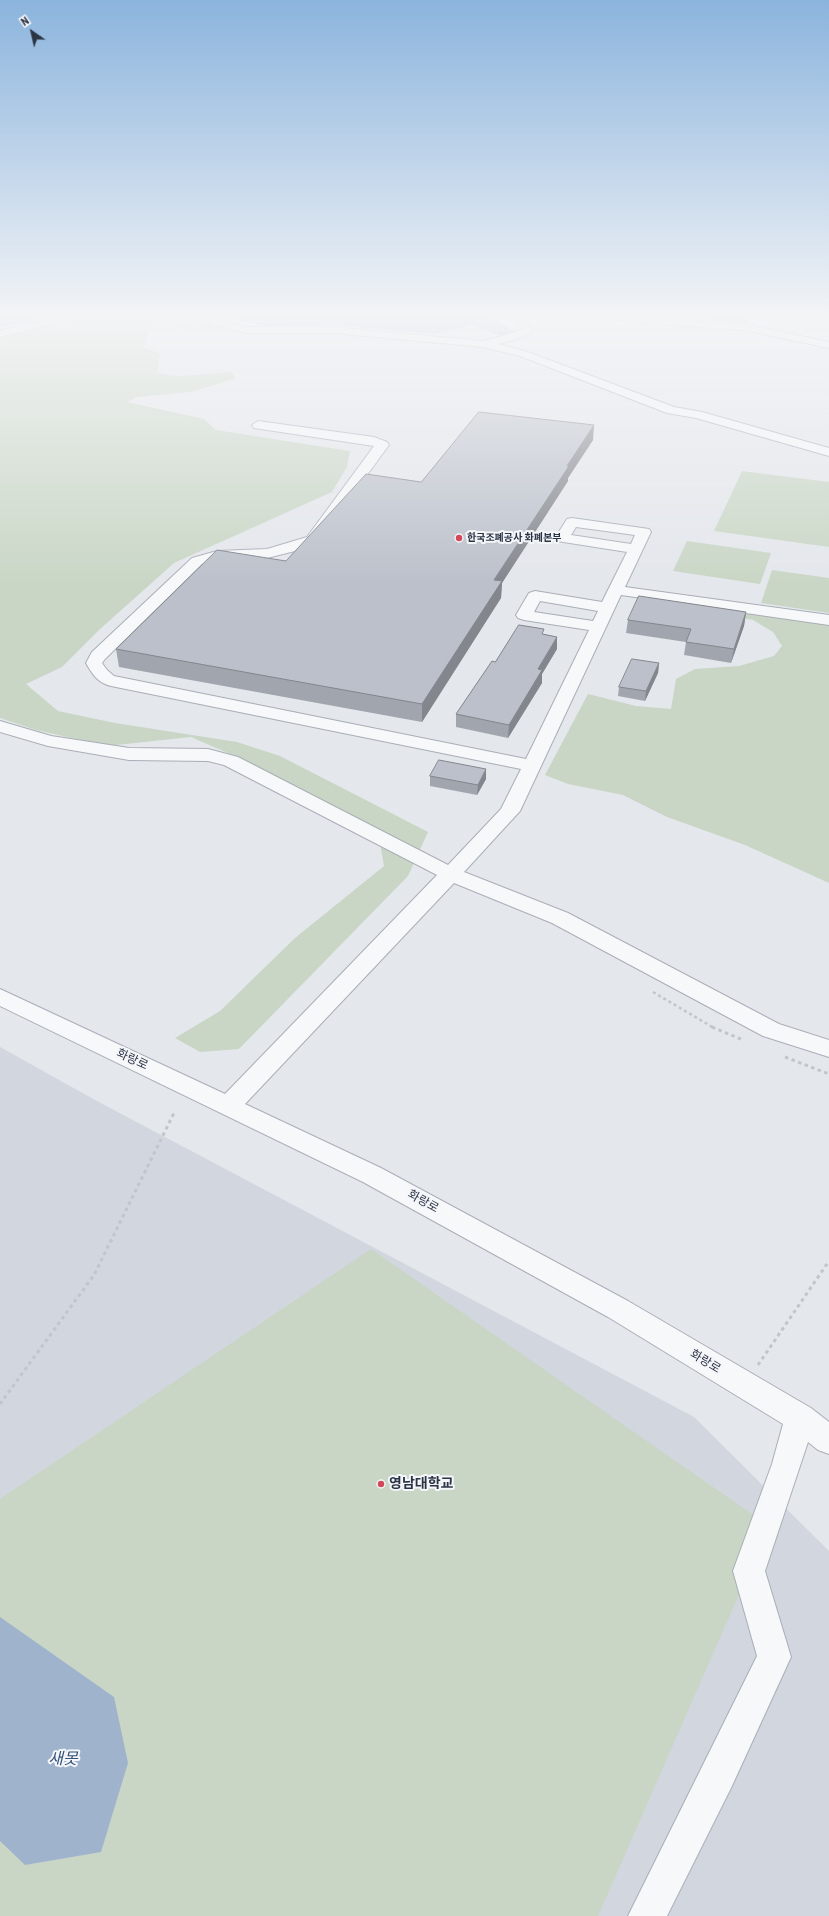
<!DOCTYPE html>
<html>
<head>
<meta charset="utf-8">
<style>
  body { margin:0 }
  #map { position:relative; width:829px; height:1916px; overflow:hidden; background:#e4e7ec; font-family:"Roboto Condensed",sans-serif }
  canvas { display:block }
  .north { position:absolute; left:12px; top:12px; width:40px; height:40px; -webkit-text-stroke:3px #f4f6f9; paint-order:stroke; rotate:326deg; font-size:11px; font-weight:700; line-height:16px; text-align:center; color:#2b3445 }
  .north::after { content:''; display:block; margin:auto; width:14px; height:18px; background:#2b3445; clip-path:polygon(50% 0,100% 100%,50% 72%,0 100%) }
</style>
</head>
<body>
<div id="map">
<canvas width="829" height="1916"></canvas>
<div class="north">N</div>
</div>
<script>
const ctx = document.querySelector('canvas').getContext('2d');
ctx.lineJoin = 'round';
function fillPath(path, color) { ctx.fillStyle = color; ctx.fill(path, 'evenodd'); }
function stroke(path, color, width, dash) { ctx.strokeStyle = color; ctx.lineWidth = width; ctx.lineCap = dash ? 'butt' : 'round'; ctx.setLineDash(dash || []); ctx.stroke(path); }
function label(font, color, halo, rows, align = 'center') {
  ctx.font = font + ' "Roboto Condensed","Noto Sans KR",sans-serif'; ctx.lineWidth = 4; ctx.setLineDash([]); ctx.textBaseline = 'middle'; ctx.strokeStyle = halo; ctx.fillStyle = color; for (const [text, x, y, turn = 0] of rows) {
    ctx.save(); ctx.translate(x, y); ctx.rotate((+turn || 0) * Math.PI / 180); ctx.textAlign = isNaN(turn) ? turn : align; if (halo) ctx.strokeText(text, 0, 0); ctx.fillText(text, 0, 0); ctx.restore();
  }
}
const built = new Path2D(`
  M0,1047L95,1100L694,1417L829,1551V1916H0Z`);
const green = new Path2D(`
  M116,316H146L219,327L226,332L154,326L149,331L144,348L160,353L158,373L178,376L230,372L235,376L234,379L191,392L137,397L127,402L204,419L216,430L350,451L347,467L332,492L174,563L99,630L62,667L26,684L58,711L115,723L237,742L280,756L428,832L408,876L239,1049L200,1052L175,1038L220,1011L295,938L384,866L379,838L244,760L191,737L107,746L36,730L0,718V336L79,319Z
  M742,471L829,482V547L714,531Z
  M687,541L771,553L760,584L673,571Z
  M772,570L829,578V613L761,603Z
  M656,599L829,624V883L745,845L667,817L623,795L568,784L545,775L588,694L636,706L671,709L676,679L695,669L739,666L774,656L782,646L773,632L753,620L651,602Z
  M371,1249L769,1526L598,1916H0V1499Z`);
const water = new Path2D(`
  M0,316H53L0,327Z
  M225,316H492L517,334L503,337L471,325L435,334L333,325L262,326Z
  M0,1617L114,1697L128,1763L101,1852L25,1865L0,1841Z`);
const pathFar1 = new Path2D(`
  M653,992L714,1028`);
const path = new Path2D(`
  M712,1027L743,1040
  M785,1057L829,1074
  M758,1365L829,1261
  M0,1404L94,1275L174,1113`);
const minor = new Path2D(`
  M58,316H76L75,318L0,337V331Z
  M177,316H206L246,327H332L484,341L506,335L521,330L513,316H523L533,331L531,333L514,340L498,344L528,352L674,407L702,412L829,448V456L696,418L667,413L520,356L483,347L332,333H246L201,321L182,319Z
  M612,316L744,324L829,342V348L744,330L634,323L613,318Z
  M258,421L374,437L387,442L389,445L317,543L295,551L267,558L217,560L202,564L105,659L102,663L107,670L114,676L526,759L589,630L524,620L518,618L516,615L529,593L535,591L602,602L627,552L557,541L555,538L567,519L572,518L649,529L651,532L625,587L829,615V625L621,595L520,811L464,872L568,913L779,1024L829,1040V1057L763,1036L552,923L454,883L245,1104L381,1168L628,1301L811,1408L829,1422V1454L818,1450L808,1442L765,1571L791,1657L731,1788L667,1916H628L757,1656L733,1571L772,1464L783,1424L608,1317L363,1182L0,1006V989L225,1094L437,875L224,765L208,761L129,760L48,746L0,732V721L51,736L129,748L208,749L238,757L448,865L501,809L521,769L111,686C98,683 92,674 86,663L92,652L192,558L217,551L267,549L307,537L374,446L254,428L252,425ZM576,527L635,535L631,544L571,535ZM540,601L598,611L593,621L534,612Z`);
const wall = new Path2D(`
  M710,316H751L747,323L710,320Z
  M593,440L568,478V481L502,583L501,598L422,722L119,667L116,649L286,561L421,482Z
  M746,612L744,626L731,663L684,655L686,642L626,633L628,620Z
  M544,634L557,637V649L542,674V683L508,738L456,727V714L495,662Z
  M659,663L658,673L645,701L618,696L619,687Z
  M430,776L486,779L477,795L430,786Z`);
const shadedWall = new Path2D(`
  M748,316H751L747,323Z
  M594,425L593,440L568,478V481L502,583L501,598L422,722V704L494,580L567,466Z
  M746,612L744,626L731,663L734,649Z
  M557,637V649L542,674V683L508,738L509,725L538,669Z
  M659,663L658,673L645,701L646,691Z
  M486,769V779L477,795L478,785Z`);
const building = new Path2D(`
  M479,412L594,425L567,466H569L494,580L502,581L422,704L116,649L217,550L286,561L366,474L421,482Z
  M639,596L746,612L734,649L686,642L691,629L628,620Z
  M519,625L544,629L542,634L557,637L538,669L542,670L509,725L456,714L492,661L495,662Z
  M632,659L659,663L646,691L619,687Z
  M439,760L486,769L478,785L430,776Z`);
const markers = [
  [459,538,4,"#d1495b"],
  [381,1484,4,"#d1495b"]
];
const farPoinames = [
  ["한국조폐공사 화폐본부",467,538]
];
const streetNames = [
  ["화랑로",132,1060,25],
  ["화랑로",423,1202,29],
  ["화랑로",705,1362,31]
];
const nearPoinames = [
  ["영남대학교",389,1484]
];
const nearWaternames = [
  ["새못",63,1760]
];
fillPath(built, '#d2d6de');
fillPath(green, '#c9d6c5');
fillPath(water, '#9fb4cc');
stroke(minor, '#a9aeb7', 2);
stroke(pathFar1, '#c2c5cb', 2.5, [3, 3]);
stroke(path, '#c2c5cb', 3, [3.5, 3.5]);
fillPath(minor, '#f7f8fa');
fillPath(wall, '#a1a5ae');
fillPath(shadedWall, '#83868d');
fillPath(building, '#bbc0ca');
stroke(building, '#83868d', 1);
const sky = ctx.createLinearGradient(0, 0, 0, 584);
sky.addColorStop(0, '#8bb4dd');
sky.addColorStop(0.54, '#f3f4f6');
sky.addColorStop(1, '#f3f4f600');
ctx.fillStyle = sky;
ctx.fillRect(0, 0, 829, 584);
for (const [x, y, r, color] of markers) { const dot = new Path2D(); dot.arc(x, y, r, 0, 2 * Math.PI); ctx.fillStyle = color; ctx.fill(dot); stroke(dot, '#f4f6f9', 1.5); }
label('bold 10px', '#2b3445', '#f4f6f9', farPoinames, 'left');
label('12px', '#2b3445', '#f4f6f9', streetNames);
label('bold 14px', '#2b3445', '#f4f6f9', nearPoinames, 'left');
label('italic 16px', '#34527a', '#f4f6f9', nearWaternames);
</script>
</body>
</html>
